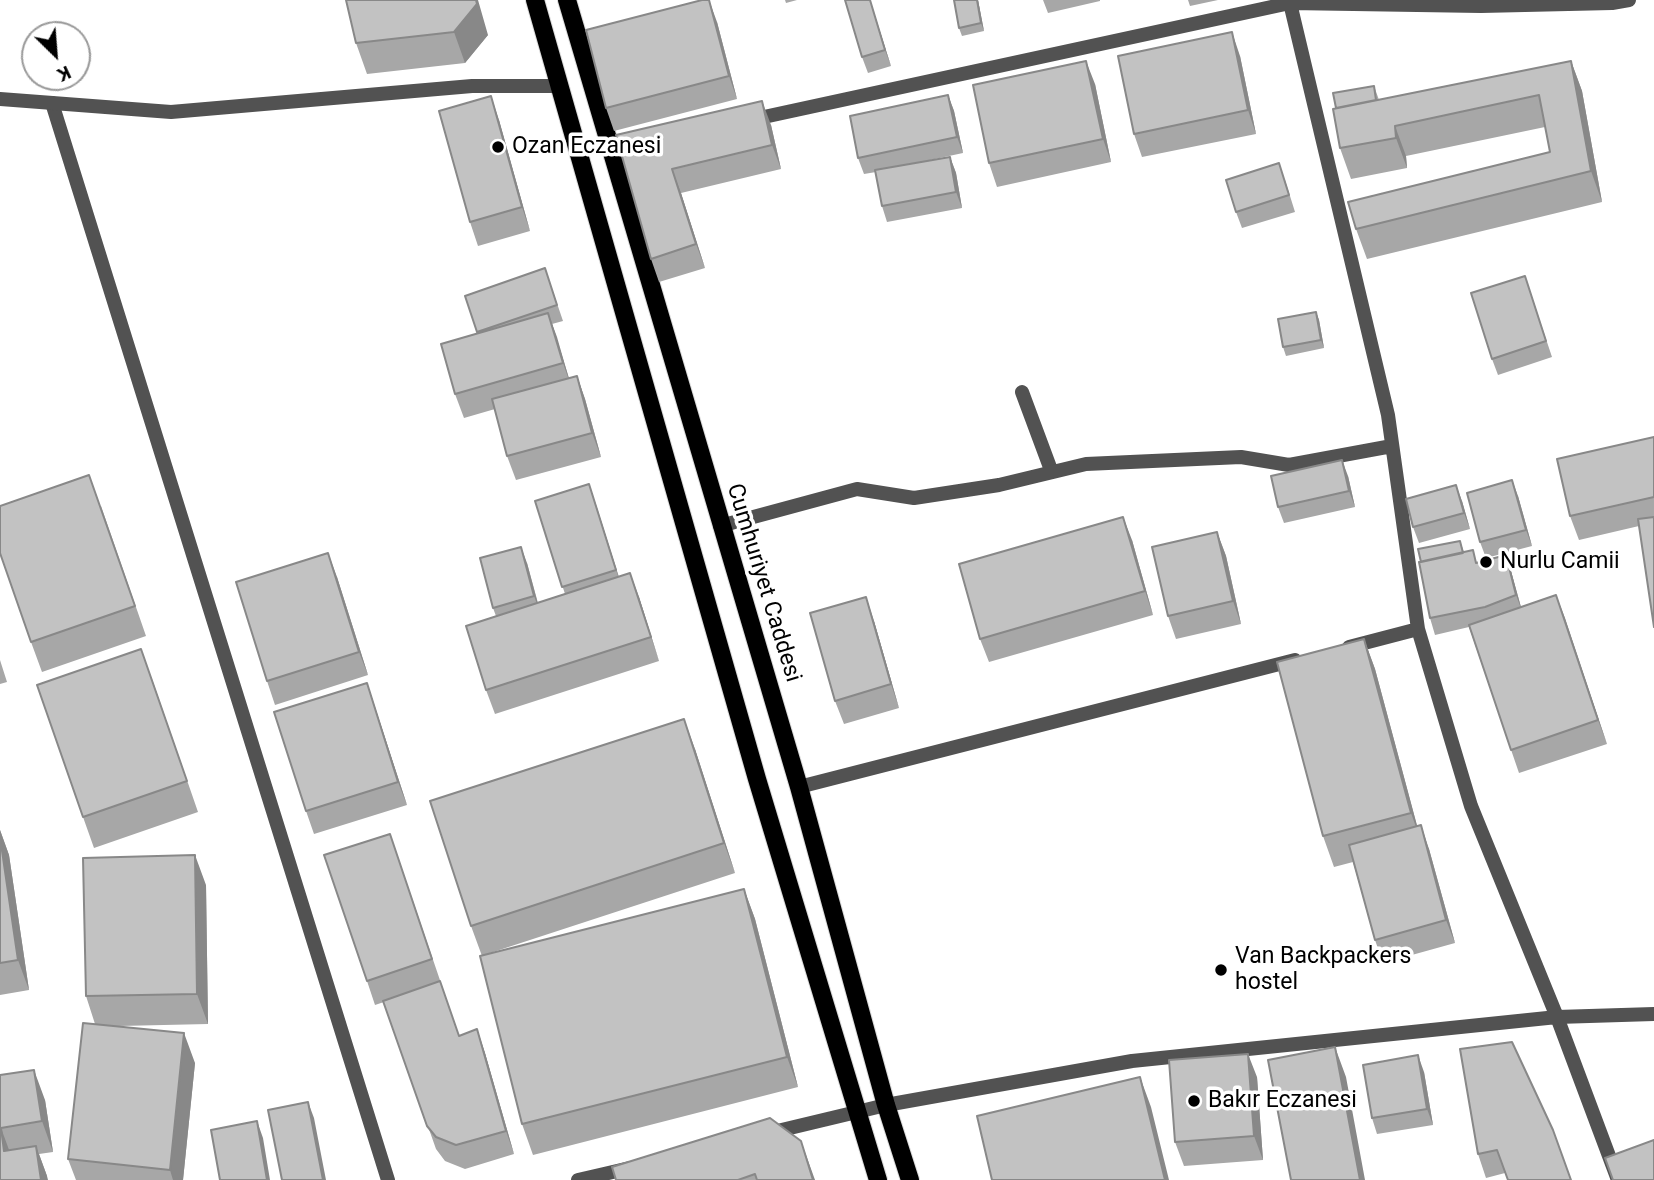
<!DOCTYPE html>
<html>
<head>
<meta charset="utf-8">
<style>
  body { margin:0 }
  #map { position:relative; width:1654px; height:1180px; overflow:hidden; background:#fff; font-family:Roboto,sans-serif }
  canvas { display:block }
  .north { position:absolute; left:21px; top:21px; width:70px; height:70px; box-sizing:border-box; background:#fff; border:2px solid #999; border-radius:50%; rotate:155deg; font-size:19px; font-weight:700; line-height:28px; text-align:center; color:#000 }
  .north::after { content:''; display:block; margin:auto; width:24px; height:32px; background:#000; clip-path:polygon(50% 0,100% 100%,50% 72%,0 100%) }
</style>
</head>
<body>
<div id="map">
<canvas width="1654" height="1180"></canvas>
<div class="north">K</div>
</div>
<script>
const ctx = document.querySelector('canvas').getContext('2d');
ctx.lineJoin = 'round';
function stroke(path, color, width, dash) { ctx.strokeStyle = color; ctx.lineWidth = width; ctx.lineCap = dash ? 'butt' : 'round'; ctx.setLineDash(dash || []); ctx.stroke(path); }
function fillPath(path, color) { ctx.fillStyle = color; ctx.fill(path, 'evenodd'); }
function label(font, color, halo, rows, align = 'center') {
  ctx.font = font + ' Roboto,sans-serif'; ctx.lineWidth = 7; ctx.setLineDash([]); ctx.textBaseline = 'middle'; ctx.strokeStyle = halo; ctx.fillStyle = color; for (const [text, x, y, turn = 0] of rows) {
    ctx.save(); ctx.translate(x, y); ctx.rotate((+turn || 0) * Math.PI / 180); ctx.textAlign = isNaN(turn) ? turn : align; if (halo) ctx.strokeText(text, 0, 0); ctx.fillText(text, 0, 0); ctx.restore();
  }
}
const lane = new Path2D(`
  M52,103L388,1180
  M1022,392L1051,470`);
const street = new Path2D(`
  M1289,0L1290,3L1481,6L1612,3L1629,0
  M0,99L171,112L472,86H560
  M750,120L1290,3L1388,415L1418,629L1471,806L1557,1017L1618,1180
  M720,526L857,489L914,498L999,485L1086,464L1241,457L1289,465L1392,446
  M1349,647L1418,629
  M799,787L1295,660
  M769,1133L886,1105L1132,1061L1557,1017L1654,1014
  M578,1180L630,1168`);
const primary = new Path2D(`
  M535,0L757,779L878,1180
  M567,0L799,787L886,1105L910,1180`);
const wall = new Path2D(`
  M346,0L488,35L465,63L367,74L356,43Z
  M785,0H797L786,3Z
  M870,0L891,66L868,73L862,57Z
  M954,0H978L984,31L962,36L959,28Z
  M1043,0H1100V1L1048,13Z
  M1188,0H1218L1190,6Z
  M717,22L737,99L614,131L606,108Z
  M1240,56L1256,134L1142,157L1134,134Z
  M1571,61L1582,91L1602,202L1367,259L1356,229L1550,152L1545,127L1406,156L1407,168L1351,179L1340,148L1336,108L1374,86L1379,100Z
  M1095,84L1111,162L997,187L989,163Z
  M948,95L954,111L963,153L916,163L950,157L956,173L962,208L887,222L882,206L876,172L864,174L858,158Z
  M499,120L530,231L478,246L470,222Z
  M771,125L781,169L681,193L705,268L659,282L651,259L616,135Z
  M1285,180L1295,212L1242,228L1236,212Z
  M545,268L563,321L552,324L569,378L577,376L585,399L601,457L516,480L507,456L495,409L464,418L455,394L478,333L465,296Z
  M1525,276L1552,357L1498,375L1492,359Z
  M1316,312L1319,320L1324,348L1286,356L1283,347Z
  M1654,437V628L1639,526L1579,540L1570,516Z
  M1348,476L1355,507L1284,523L1278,507Z
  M589,484L597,508L619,577L639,597L659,661L495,714L486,690L496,616L493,608L527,563L538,603L565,594L535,501Z
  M1518,496L1532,546L1486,558L1480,542Z
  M1462,501L1470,529L1419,543L1413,527Z
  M101,506L146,636L42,672L31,642Z
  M1217,532L1226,556L1241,624L1176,639L1168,616Z
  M1132,540L1153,615L989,662L980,639Z
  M1460,541L1464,552L1478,563L1506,555L1511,571L1521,607L1556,595L1607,744L1519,773L1469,627L1435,635L1430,618Z
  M337,577L368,675L275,705L267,681Z
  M874,621L899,708L844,724L835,701Z
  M1364,639L1375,669L1417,826L1429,849L1455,943L1383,963L1375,940L1353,862L1334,867L1323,836Z
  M0,660L7,682L0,684Z
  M152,679L198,812L94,848L83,817Z
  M367,683L407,805L314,834L306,811Z
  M695,749L735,873L484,955L744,889L755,919L798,1087L533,1155L522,1124L482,956L471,926Z
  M0,830L9,855L29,990L0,995Z
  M398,857L459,1036L477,1029L485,1053L514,1154L465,1169L445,1161L436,1149L384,1002L375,1005L367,981Z
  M206,885L208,1024L119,1026L195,1063L183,1180H76L68,1159L95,1024L86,996Z
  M1424,1072L1433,1125L1377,1134L1372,1118Z
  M0,1075L45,1100L53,1152L39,1154L47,1176L0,1180Z
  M1257,1077L1263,1160L1184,1166L1175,1142Z
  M770,1118L815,1180H616Z
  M1553,1130L1505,1173L1486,1178L1478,1154Z`);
const shadedWall = new Path2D(`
  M476,0H478L488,35L465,63L454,32Z
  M709,0L717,22L737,99L729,76Z
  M870,0L891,66L885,50Z
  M977,0H978L984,31L981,23Z
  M1232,32L1240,56L1256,134L1248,110Z
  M1086,61L1095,84L1111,162L1103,139Z
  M1571,61L1582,91L1602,202L1591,171Z
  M948,95L954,111L963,153L957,137Z
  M491,96L499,120L530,231L522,207Z
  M762,101L771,125L781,169L772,145Z
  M1395,126L1406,156L1407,168L1396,138Z
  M950,157L956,173L962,208L956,192Z
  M672,169L681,193L705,268L696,244Z
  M1316,312L1319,320L1324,348L1321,340Z
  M548,313L557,337L571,386L563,363Z
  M577,376L585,399L601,457L592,433Z
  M1342,460L1348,476L1355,507L1349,491Z
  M1512,480L1518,496L1532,546L1526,530Z
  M589,484L597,508L624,594L616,570Z
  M1456,485L1462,501L1470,529L1464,513Z
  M1123,517L1132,540L1153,615L1145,591Z
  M1217,532L1226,556L1241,624L1233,601Z
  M521,547L527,563L540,612L534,596Z
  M328,553L337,577L368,675L359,652Z
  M1506,555L1511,571L1522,611L1516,595Z
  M630,573L639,597L659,661L651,637Z
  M1556,595L1565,618L1607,744L1598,720Z
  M866,597L874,621L899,708L891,684Z
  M1364,639L1375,669L1422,844L1411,813Z
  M367,683L375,707L407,805L398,782Z
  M684,719L695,749L735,873L724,843Z
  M1421,825L1429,849L1455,943L1446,920Z
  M0,830L9,855L29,990L18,960L0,837Z
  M195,855L206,885L208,1024L197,994Z
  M744,889L755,919L798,1087L787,1057Z
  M477,1029L485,1053L514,1154L506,1131Z
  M184,1033L195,1063L183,1180H173L170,1170Z
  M1335,1047L1346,1077L1365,1180H1360Z
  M1248,1054L1257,1077L1263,1160L1254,1136Z
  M1418,1055L1424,1072L1433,1125L1427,1109Z
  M34,1070L45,1100L53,1152L42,1121Z
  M1140,1077L1151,1107L1169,1180H1165Z
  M308,1102L314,1118L326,1180H323Z
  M257,1121L263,1138L270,1180H267Z
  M1,1128L12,1158L4,1151Z
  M801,1141L815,1180H813Z
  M36,1146L47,1176L48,1180H41Z`);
const building = new Path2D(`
  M346,0H476L477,4L454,32L356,43Z
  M702,0H709L729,76L606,108L586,30Z
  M845,0H870L885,50L862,57Z
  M954,0H977L981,23L959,28Z
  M1232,32L1248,110L1134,134L1118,56Z
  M1086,61L1103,139L989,163L973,85Z
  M1571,61L1591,171L1356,229L1348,202L1550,152L1539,95L1395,126L1396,138L1340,148L1333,109Z
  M1374,86L1376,100L1336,108L1333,93Z
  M948,95L957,137L858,158L850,116Z
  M491,96L522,207L470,222L439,111Z
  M762,101L772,145L672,169L696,244L651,259L616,135Z
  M950,157L956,192L882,206L875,170Z
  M1279,163L1289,195L1236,212L1226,180Z
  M545,268L557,305L477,332L465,296Z
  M1525,276L1546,341L1492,359L1471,293Z
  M1316,312L1321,340L1283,347L1278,319Z
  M548,313L563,363L455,394L441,344Z
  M577,376L592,433L507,456L492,399Z
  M1654,437V497L1570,516L1557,459Z
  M1342,460L1349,491L1278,507L1271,476Z
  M89,475L135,606L31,642L0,553V506Z
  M1512,480L1526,530L1480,542L1467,493Z
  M589,484L616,570L562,587L535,501Z
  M1456,485L1464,513L1413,527L1406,499Z
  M1123,517L1145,591L980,639L959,564Z
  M1654,517V627L1638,519Z
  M1217,532L1233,601L1168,616L1152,547Z
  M1460,541L1463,553L1421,562L1418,549Z
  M521,547L534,596L493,608L480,558Z
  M1473,550L1476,563L1506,555L1516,595L1485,607L1430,618L1419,562Z
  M328,553L359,652L267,681L236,582Z
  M630,573L651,637L486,690L466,626Z
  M1556,595L1598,720L1511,750L1469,625Z
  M866,597L891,684L835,701L810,613Z
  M1364,639L1411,813L1323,836L1277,662Z
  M141,649L187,781L83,817L37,685Z
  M367,683L398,782L306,811L274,712Z
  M684,719L724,843L471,926L430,801Z
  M1421,825L1446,920L1375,940L1349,845Z
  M390,834L432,959L367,981L324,855Z
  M0,837L18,960L0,963Z
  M195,855L197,994L86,996L83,858Z
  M744,889L787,1057L522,1124L480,956Z
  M440,981L459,1036L477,1029L506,1131L456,1145L436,1137L427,1126L383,1001Z
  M83,1023L184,1033L170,1170L68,1159Z
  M1512,1042L1553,1130L1571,1180H1508L1497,1150L1478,1154L1460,1049Z
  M1335,1047L1360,1180H1291L1268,1060Z
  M1248,1054L1254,1136L1175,1142L1169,1060Z
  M1418,1055L1427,1109L1372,1118L1363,1065Z
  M34,1070L42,1121L1,1128L4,1151L36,1146L41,1180H0V1075Z
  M1140,1077L1165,1180H992L977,1116Z
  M308,1102L323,1180H282L268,1110Z
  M770,1118L801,1141L813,1180H757L755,1174L738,1180H616L612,1167Z
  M257,1121L267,1180H220L211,1130Z
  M1654,1140V1180H1613L1605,1158Z`);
const markers = [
  [498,147,7,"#000"],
  [1486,562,7,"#000"],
  [1221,970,7,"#000"],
  [1194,1101,7,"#000"]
];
const poiNames = [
  ["Ozan Eczanesi",512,147],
  ["Nurlu Camii",1500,562],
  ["Van Backpackers",1235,957],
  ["hostel",1235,983],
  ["Bakır Eczanesi",1208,1101]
];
const streetNames = [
  ["Cumhuriyet Caddesi",763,583,73]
];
stroke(primary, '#dbdbdb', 20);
stroke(lane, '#525252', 14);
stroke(street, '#525252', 14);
stroke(primary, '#000', 18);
fillPath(wall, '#a7a7a7');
fillPath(shadedWall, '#888');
fillPath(building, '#c2c2c2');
stroke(building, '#888', 2);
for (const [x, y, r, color] of markers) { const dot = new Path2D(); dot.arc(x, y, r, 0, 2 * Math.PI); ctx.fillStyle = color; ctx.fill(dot); stroke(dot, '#fff', 2.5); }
label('23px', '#000', '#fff', poiNames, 'left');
label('23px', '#000', '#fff', streetNames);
</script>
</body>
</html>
